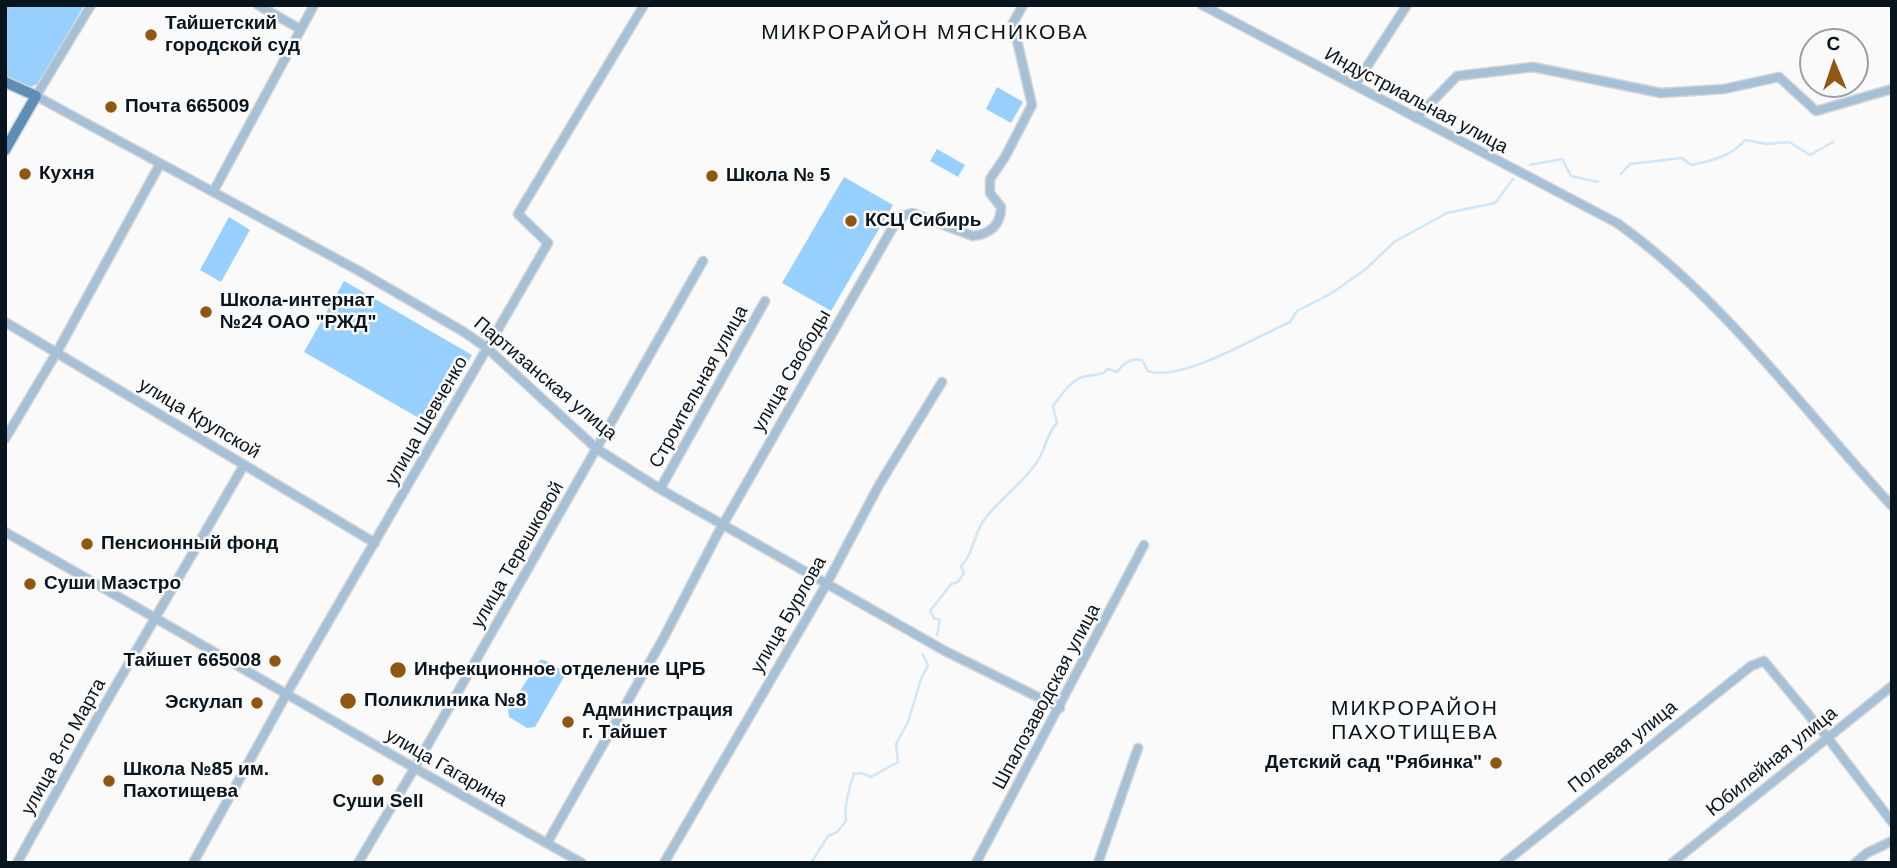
<!DOCTYPE html>
<html>
<head>
<meta charset="utf-8">
<style>
  body { margin:0 }
  #map { position:relative; width:1897px; height:868px; overflow:hidden; background:#fafafa; font-family:Arial,sans-serif }
  canvas { display:block }
  .frame { position:absolute; inset:0; border:7px solid #09151e; pointer-events:none }
  .north { position:absolute; left:1799px; top:28px; width:70px; height:70px; box-sizing:border-box; background:#fafafa; border:2px solid #9a9ea2; border-radius:50%; rotate:358deg; font-size:19px; font-weight:700; line-height:28px; text-align:center; color:#09151e }
  .north::after { content:''; display:block; margin:auto; width:24px; height:32px; background:#905712; clip-path:polygon(50% 0,100% 100%,50% 72%,0 100%) }
</style>
</head>
<body>
<div id="map">
<canvas width="1897" height="868"></canvas>
<div class="frame"></div>
<div class="north">С</div>
</div>
<script>
const ctx = document.querySelector('canvas').getContext('2d');
ctx.lineJoin = 'round';
function fillPath(path, color) { ctx.fillStyle = color; ctx.fill(path, 'evenodd'); }
function stroke(path, color, width, dash) { ctx.strokeStyle = color; ctx.lineWidth = width; ctx.lineCap = dash ? 'butt' : 'round'; ctx.setLineDash(dash || []); ctx.stroke(path); }
function label(font, color, halo, rows, align = 'center') {
  ctx.font = font + ' Arial,sans-serif'; ctx.lineWidth = 5; ctx.setLineDash([]); ctx.textBaseline = 'middle'; ctx.strokeStyle = halo; ctx.fillStyle = color; for (const [text, x, y, turn = 0] of rows) {
    ctx.save(); ctx.translate(x, y); ctx.rotate((+turn || 0) * Math.PI / 180); ctx.textAlign = isNaN(turn) ? turn : align; if (halo) ctx.strokeText(text, 0, 0); ctx.fillText(text, 0, 0); ctx.restore();
  }
}
const green = new Path2D(`
  M5,5H84L41,82L27,89L5,77Z
  M997,87L1023,102L1011,123L986,109Z
  M937,149L965,165L958,177L930,161Z
  M844,177L893,205L831,311L782,283Z
  M229,217L250,230L221,282L200,270Z
  M344,281L472,355L431,425L304,352Z
  M540,660H544L563,671L564,677L535,727L527,728L509,717L508,709Z`);
const stream = new Path2D(`
  M1530,165L1562,159L1571,176L1598,182
  M1621,174L1630,164L1682,158L1691,165C1711,161 1732,156 1745,140L1767,144L1789,142L1810,155L1833,142
  M937,635L940,620L934,618L930,611L951,584L958,582L964,573L961,566C972,556 974,536 982,523C997,500 1022,485 1037,462C1046,449 1046,434 1057,423L1053,406C1062,394 1072,378 1087,376C1097,374 1101,376 1108,369L1117,372C1124,363 1130,358 1142,360L1148,371C1180,383 1258,336 1290,322L1297,311L1332,293L1367,268L1394,242L1447,213L1495,203L1513,179
  M811,863L828,836L837,832L846,821C844,807 849,787 854,774L861,773L871,777L898,762L896,744L908,722L921,679L928,665L923,655`);
const minor = new Path2D(`
  M91,5L36,96L359,271L464,332L487,348L597,449L660,489L945,651L1060,708
  M258,5L300,29
  M1202,5L1617,223C1724,299 1803,410 1892,506
  M1355,85L1407,5
  M1416,118L1457,76L1533,67L1661,93L1724,89L1779,77L1816,111L1892,89
  M213,192L314,5
  M5,322L375,543
  M5,439L57,352L160,164
  M660,489L765,301
  M5,532C198,641 388,755 582,863
  M547,843L663,639L717,535L893,227L903,216L912,213L973,236C990,234 1001,225 1001,207L990,193V179L1005,157L1032,105L1013,23L1023,5
  M17,863L100,713L244,465
  M193,863L287,693L548,243L518,214L644,5
  M358,863L414,769L703,261
  M664,863L826,585L879,485L942,382
  M976,863L1144,545
  M1098,863L1138,748
  M1504,863L1751,666L1764,661L1827,737L1892,822
  M1672,863L1892,686
  M1855,863L1867,853L1892,841`);
const major = new Path2D(`
  M5,82L36,96L5,150`);
const markers = [
  [151,35,7,"#905712"],
  [111,107,7,"#905712"],
  [25,174,7,"#905712"],
  [712,176,7,"#905712"],
  [851,221,7,"#905712"],
  [206,312,7,"#905712"],
  [87,544,7,"#905712"],
  [30,584,7,"#905712"],
  [275,661,7,"#905712"],
  [398,670,9,"#905712"],
  [348,701,9,"#905712"],
  [257,703,7,"#905712"],
  [568,722,7,"#905712"],
  [1496,763,7,"#905712"],
  [378,780,7,"#905712"],
  [109,781,7,"#905712"]
];
const poiNames = [
  ["Тайшетский",165,24],
  ["городской суд",165,46],
  ["Почта 665009",125,107],
  ["Кухня",39,174],
  ["Школа № 5",726,176],
  ["КСЦ Сибирь",865,221],
  ["Школа-интернат",220,301],
  ["№24 ОАО \"РЖД\"",220,323],
  ["Пенсионный фонд",101,544],
  ["Суши Маэстро",44,584],
  ["Тайшет 665008",261,661,"right"],
  ["Инфекционное отделение ЦРБ",414,670],
  ["Поликлиника №8",364,701],
  ["Эскулап",243,703,"right"],
  ["Администрация",582,711],
  ["г. Тайшет",582,733],
  ["Детский сад \"Рябинка\"",1482,763,"right"],
  ["Школа №85 им.",123,770],
  ["Пахотищева",123,792],
  ["Суши Sell",378,802,"center"]
];
const streetNames = [
  ["Индустриальная улица",1416,101,28],
  ["улица Свободы",792,371,-60],
  ["Партизанская улица",545,379,40],
  ["Строительная улица",699,387,-61],
  ["улица Крупской",199,419,31],
  ["улица Шевченко",427,421,-60],
  ["улица Терешковой",518,555,-60],
  ["улица Бурлова",789,615,-60],
  ["Шпалозаводская улица",1047,697,-62],
  ["улица 8-го Марта",64,747,-61],
  ["Полевая улица",1623,747,-39],
  ["Юбилейная улица",1772,762,-39],
  ["улица Гагарина",446,768,30]
];
const neighbourhoodNames = [
  ["МИКРОРАЙОН МЯСНИКОВА",925,33],
  ["МИКРОРАЙОН",1415,709],
  ["ПАХОТИЩЕВА",1415,733]
];
fillPath(green, '#97cffe');
stroke(stream, '#cee6fa', 2.5);
stroke(minor, '#d3d5d7', 11);
stroke(major, '#d3d5d7', 13);
stroke(minor, '#a6c0d6', 8);
stroke(major, '#5d8eb6', 10);
for (const [x, y, r, color] of markers) { const dot = new Path2D(); dot.arc(x, y, r, 0, 2 * Math.PI); ctx.fillStyle = color; ctx.fill(dot); stroke(dot, '#fafafa', 2.5); }
label('bold 19px', '#09151e', '#fafafa', poiNames, 'left');
label('19px', '#09151e', '#fafafa', streetNames);
ctx.letterSpacing = '2px';
label('21px', '#09151e', '#fafafa', neighbourhoodNames);
ctx.letterSpacing = '0px';
</script>
</body>
</html>
